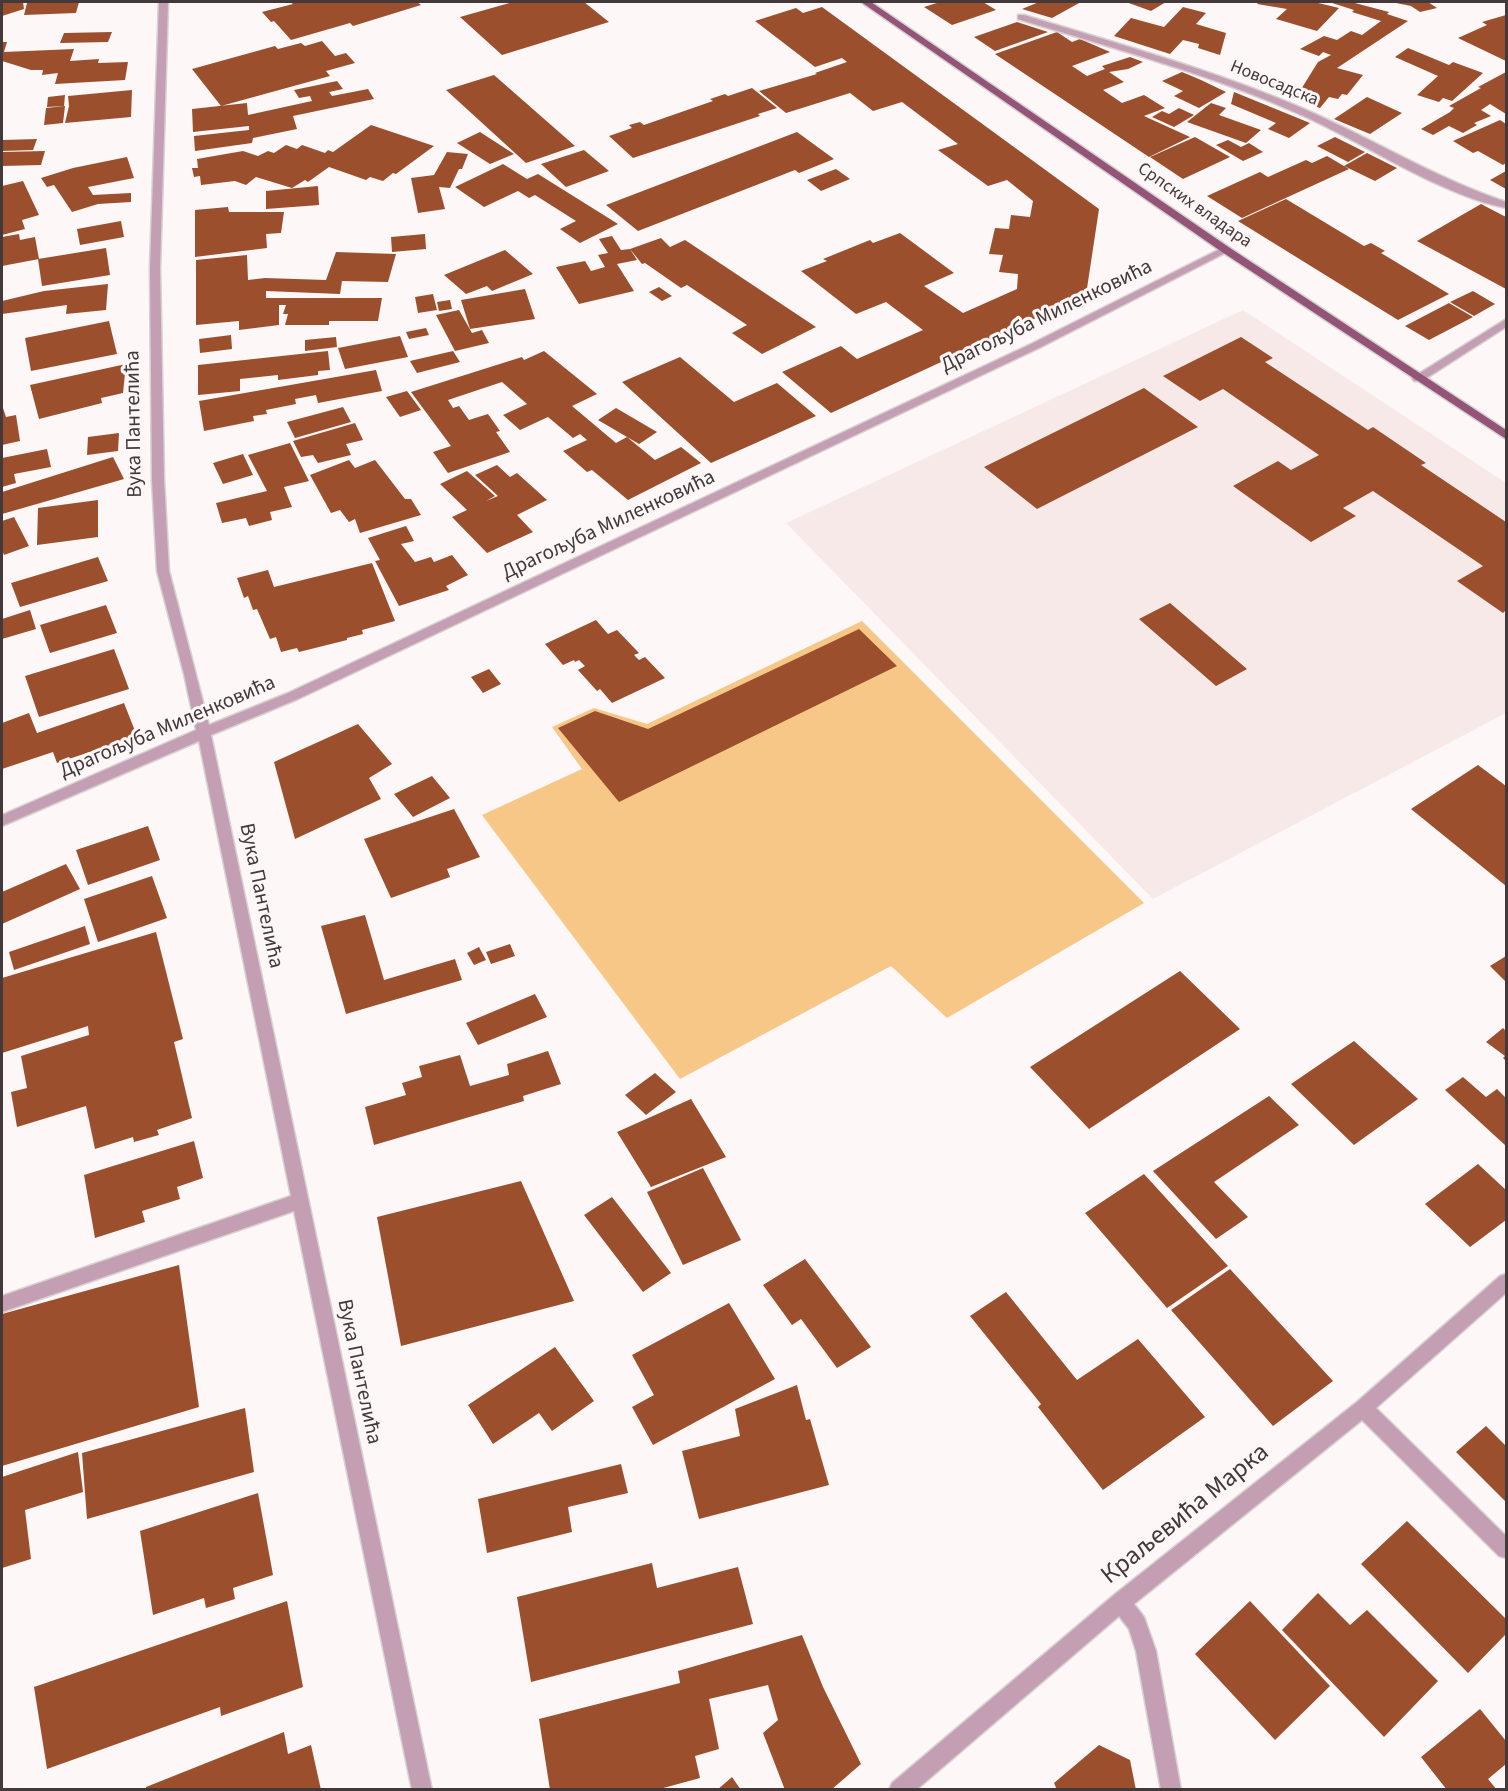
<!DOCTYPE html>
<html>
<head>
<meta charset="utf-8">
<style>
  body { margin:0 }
  #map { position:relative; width:1508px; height:1791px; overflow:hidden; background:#fdf7f7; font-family:"Source Sans 3",sans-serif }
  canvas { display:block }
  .frame { position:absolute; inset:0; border:3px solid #44393a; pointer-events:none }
</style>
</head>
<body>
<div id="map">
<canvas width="1508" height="1791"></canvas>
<div class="frame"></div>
</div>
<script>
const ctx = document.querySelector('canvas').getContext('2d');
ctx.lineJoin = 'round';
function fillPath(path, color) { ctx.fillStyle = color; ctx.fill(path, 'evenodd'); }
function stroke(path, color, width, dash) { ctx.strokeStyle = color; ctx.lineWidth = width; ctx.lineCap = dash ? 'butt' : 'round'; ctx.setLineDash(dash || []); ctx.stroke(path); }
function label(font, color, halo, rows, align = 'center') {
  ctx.font = font + ' "Source Sans 3",sans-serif'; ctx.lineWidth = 6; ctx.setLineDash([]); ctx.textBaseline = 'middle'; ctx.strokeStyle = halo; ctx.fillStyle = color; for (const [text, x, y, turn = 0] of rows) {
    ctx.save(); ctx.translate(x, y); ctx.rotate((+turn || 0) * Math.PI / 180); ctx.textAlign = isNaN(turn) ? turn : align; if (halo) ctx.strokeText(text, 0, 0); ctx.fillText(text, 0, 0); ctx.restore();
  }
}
const built = new Path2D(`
  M1243,310L1506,483V713L1153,899L786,523Z`);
const green = new Path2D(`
  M862,621L1144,903L947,1018L891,966L680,1079L482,815L582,769L552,727L594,708L647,724Z`);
const building = new Path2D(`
  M2,2H23L24,9L2,16Z
  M290,2H417L421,5L353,26L350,23L291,40L274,21L271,22L262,12L293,4Z
  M513,2H584L609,22L502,55L460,17Z
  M940,2H983L996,10L952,25L924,7Z
  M1039,2H1081L1052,18L1022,9Z
  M1126,2H1166L1151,11Z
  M1259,2H1314L1339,8L1317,31L1276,19L1287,9L1257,4Z
  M1329,2H1351L1389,12L1387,14L1408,21L1337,68L1363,75L1347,95L1342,94L1338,99L1329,97L1320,108L1295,99L1318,62L1331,55L1323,52L1319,56L1300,49L1324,36L1337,40L1351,31L1362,35L1381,21L1352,12L1354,10Z
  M1391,2H1428L1437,8L1420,12L1411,6Z
  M33,3V2H79L76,13L24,15L27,3Z
  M822,7L1099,209L1086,295L831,413L782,372L841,346L857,359L923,330L886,302L856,314L801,271L827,261L823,259L870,240L873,243L900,233L954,273L924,286L963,313L1017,289L1018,274L999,272L1003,255L989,254L995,228L1009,229L1011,215L1030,217L1033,201L1007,180L988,186L938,150L958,144L902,102L873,111L850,93L786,113L759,91L817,74L815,73L847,62L842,58L815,67L755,21L796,8L803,13Z
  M1183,7L1206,13L1196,24L1226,33L1220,55L1198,48L1199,44L1183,40L1170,54L1114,36L1131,18L1164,27Z
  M1506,15V61L1458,38L1487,25L1482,22Z
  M1017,22L1048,32L995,51L974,37Z
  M112,32L108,42L60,43L64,33Z
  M1057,32L1072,42L1080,39L1110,52L1072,66L1087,76L1105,69L1102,66L1130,57L1143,62L1128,69L1109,72L1124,82L1103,90L1122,103L1144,95L1165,108L1144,116L1190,137L1149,157L995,54Z
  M322,41L335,56L346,53L355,63L326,71L330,76L221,106L192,69L275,46L278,49L301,43L305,46Z
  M2,42H7L4,52L74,49L70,61L99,59L98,63L128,62L125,80L55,84L58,73L42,75L43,70H31L2,61Z
  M1408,48L1449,65L1453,62L1483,73L1452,101L1443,98L1439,102L1417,95L1438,76L1395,57Z
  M1182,72L1201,80L1226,92L1199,108L1174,96L1183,91L1162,81Z
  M1506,72V114L1490,104L1481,110L1491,116L1474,123L1477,125L1463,133L1449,126L1433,135L1421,129L1450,112L1454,108L1449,106L1481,88L1478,87Z
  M494,75L575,146L526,163L446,90Z
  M337,81L343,89L329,92L332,96L368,89L374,99L293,116L297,129L253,138L252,143L195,151L194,136L249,130V126L193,132L192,109L247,103L248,115L312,101L310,96L299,98L294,90Z
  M752,88L777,108L758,114L760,116L633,158L609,136L632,128L629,125L640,122L644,125L713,101L710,99L725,94L728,96Z
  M132,90L131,117L65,123L69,106L68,96Z
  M1234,92L1283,112L1310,123L1289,138L1268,129L1276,123L1231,104Z
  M65,95L64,106L47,107L48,97Z
  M1367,97L1402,113L1370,134L1334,119Z
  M1211,103L1226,108L1219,115L1261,130L1246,143L1187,122Z
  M65,106L63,123L44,125L46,108Z
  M1179,108L1194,115L1174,127L1152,117L1162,111L1169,114Z
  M1500,120L1506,124V163L1503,165L1478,151L1473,153L1453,141Z
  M371,125L434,146L396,174L393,173L383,181L370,177L366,180L329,167L308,182L305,180L292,188L256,177L246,185L235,181L201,185L200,176L194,177L192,168H198L197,159L243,151L258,156L268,151L274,153L286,145L297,149L302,145L325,153L328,150L333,152Z
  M480,132L514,154L490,164L457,143Z
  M797,132L834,159L799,173L795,170L638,231L606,205Z
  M1195,137L1230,157L1183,179L1150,157Z
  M1335,137L1365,152L1348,162L1317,146Z
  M37,139L33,150L2,151V140Z
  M1228,140L1241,147L1249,143L1263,152L1243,161L1216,145Z
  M584,150L609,171L566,187L541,164Z
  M45,151L41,165L2,166V152Z
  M447,152L468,154L462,169H459L450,188L439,187L445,209L418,213L411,178L434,175Z
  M1367,153L1397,168L1375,181L1344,166Z
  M1327,156L1349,169L1242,218L1207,196L1260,172L1268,177L1306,160L1312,163Z
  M127,157L134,178L88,187L93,195L131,193V202L98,204L72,212L54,185L47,187L41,178L73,168Z
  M503,164L527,179L538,174L618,224L580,243L560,229L576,221L535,195L529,198L518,191L484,207L455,187Z
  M836,169L850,179L821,191L807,180Z
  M1506,171V189L1490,180Z
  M23,181L39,215L22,220L25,229L2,235V186Z
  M318,186L319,205L266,209V191Z
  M1286,199L1364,246L1371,243L1385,251L1381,253L1449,294L1398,320L1238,221Z
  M1481,204L1506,217V289L1417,241Z
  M228,207L229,212H284L281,233L266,234L267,248L195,257V210Z
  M121,221L124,237L80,245L77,229Z
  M19,234L20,240L35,237L39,259L2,266V237Z
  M425,234L426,249L392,252L391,237Z
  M612,236L621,250L630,249L661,238L670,247L685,240L816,327L762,354L732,333L747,325L687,285L681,288L645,263L642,264L630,249L637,260L617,264L634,291L579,304L556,267L585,261L591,271L605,267L598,255L608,253L599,239Z
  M106,248L110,275L42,286L38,259Z
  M505,250L533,274L492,291L487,286L466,294L444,275Z
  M336,252L396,254L388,282L342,281L340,294L266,291V298H382L378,321H329V325H285L288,314H283L286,305H279V325L239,330V321L196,325V260L247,255L248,280L265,278L326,280Z
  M108,284L106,310L66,314L67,305L2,314V301L44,291Z
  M659,287L672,296L662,301L649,292Z
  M525,289L535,319L470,329L461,300Z
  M1473,291L1495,304L1474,316L1450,302Z
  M433,294L437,310L418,313L415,297Z
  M450,300L452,309L439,311L437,302Z
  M1449,303L1473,317L1429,340L1405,326Z
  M459,310L472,333L482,330L489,343L455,351L436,315Z
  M109,321L117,354L31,371L25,338Z
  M426,328L429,335L409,339L406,332Z
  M231,335L232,349L200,353L199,339Z
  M400,336L408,357L345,369L338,348Z
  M336,337L337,347L305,351V340Z
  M1241,337L1273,358L1265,362L1368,430L1373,427L1426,463L1421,465L1506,522V610L1503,613L1457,581L1483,566L1373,491L1343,508L1356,516L1311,542L1233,486L1278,461L1291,470L1319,455L1223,389L1200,401L1163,376Z
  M328,351L330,370L318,371V375L278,380V375L240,379V391L198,395V365Z
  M453,351L460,362L417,373L410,361Z
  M544,351L597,394L572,406L616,443L627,437L655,460L681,447L701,463L628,500L592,470L587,472L563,451L587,440L580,434L573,438L548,417L520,430L503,415L527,404L502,382L448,400L453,408L459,406L469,420L488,414L500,431L496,432L510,452L448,473L433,452L451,446L411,392L522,357L524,360Z
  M680,357L734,402L777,383L816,416L711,463L622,382Z
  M126,364L123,393L101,398L102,403L39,419L30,385Z
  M376,370L382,391L318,403L316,395L295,399L296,404L266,410L267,414L253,416L254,421L204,431L199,401Z
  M1144,388L1198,427L1037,509L984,467Z
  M407,391L421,410L400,417L386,397Z
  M2,405L6,417L16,415L20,441L2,445Z
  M343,407L351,422L295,438L287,422Z
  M616,408L657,432L639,444L598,420Z
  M355,423L363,440L346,444L351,455L318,463L313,455L301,457L293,441Z
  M119,433L118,451L87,455L88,437Z
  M290,443L309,481L284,487L292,507L270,512L272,520L249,526L246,518L222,523L216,503L267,491L248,455Z
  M47,449L51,467L14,474L16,483L2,487V458Z
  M243,454L253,475L223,484L213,463Z
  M113,457L124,479L2,514V492Z
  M349,460L355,468L375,460L405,499H411L421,515L360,533L355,519L349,522L340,510L331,513L310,475Z
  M497,465L510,477L517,473L547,500L517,515L533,532L487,553L452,517L467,510L440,484L467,471L495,496L486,501L498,496L475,475Z
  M98,500V537L37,545L38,508Z
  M14,517L29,546L4,555L2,550V521Z
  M406,526L414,541L401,544L415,562L431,557L434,562L452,555L468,575L446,586L449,590L399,606L375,561L380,560L368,538Z
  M98,557L108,581L20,607L11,583Z
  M372,563L395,621L362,630L363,634L347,638V640L299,652L297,648L281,652L276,637L270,639L257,609L253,610L248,596L244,598L237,578L268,570L274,587Z
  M1170,603L1247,669L1216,686L1139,619Z
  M106,605L117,633L50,653L40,625Z
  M30,610L36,629L2,639V619Z
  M596,620L608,634L617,630L639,653L634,655L639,660L645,657L665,678L612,703L600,689L597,691L578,670L585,666L579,660L575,662L574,660L563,665L545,644Z
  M859,629L897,666L619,802L558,728L595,711L648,729Z
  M114,649L129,689L39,717L25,676Z
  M489,669L501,684L483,693L471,677Z
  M124,703L137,736L57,763L53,752L2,769V723L29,713L37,733Z
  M358,724L392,764L369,778L381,799L295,839L274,762Z
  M1478,765L1506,786V886L1411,809Z
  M432,776L450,798L413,817L394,794Z
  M454,809L480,857L447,869L450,877L391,898L364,839Z
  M148,826L160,860L88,885L76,850Z
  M66,864L80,889L2,924V892Z
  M152,876L167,918L98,942L84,899Z
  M365,915L384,980L455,959L462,980L346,1014L321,926Z
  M85,926L90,944L14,970L9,952Z
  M156,932L183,1039L174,1042L192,1118L157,1130L159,1135L134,1142L133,1137L95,1149L86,1106L17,1127L11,1092L27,1088L21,1056L89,1035L88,1026L2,1053V978Z
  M510,944L515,956L491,964L486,952Z
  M479,947L486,960L474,965L467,953Z
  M1506,956V982L1490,966Z
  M1180,971L1240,1029L1089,1129L1030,1067Z
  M535,994L547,1017L478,1045L466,1023Z
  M1503,1028L1506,1031V1061L1503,1058L1505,1056L1486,1042Z
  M1354,1041L1418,1099L1354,1145L1291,1084Z
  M548,1051L561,1084L523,1096L524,1101L374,1145L365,1107L406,1095L402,1083L422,1077L419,1066L460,1055L470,1086L509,1075L507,1064Z
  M655,1073L676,1092L646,1115L625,1095Z
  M1463,1077L1486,1097L1497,1089L1506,1098V1146L1445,1090Z
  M1269,1096L1299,1125L1214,1182L1248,1217L1216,1239L1153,1171Z
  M691,1099L726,1157L651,1187L617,1132Z
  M194,1141L203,1178L177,1187L180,1199L142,1211L145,1222L95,1238L84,1175Z
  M1478,1164L1506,1190V1220L1470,1247L1425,1204Z
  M703,1168L741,1240L683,1265L647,1192Z
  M1144,1174L1228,1266L1167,1308L1085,1213Z
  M521,1181L574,1301L401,1346L377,1217Z
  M612,1197L671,1273L643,1292L584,1215Z
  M805,1259L871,1347L837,1368L801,1319L792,1325L763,1285Z
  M179,1265L199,1407L2,1466V1314Z
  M1230,1269L1333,1381L1273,1426L1171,1310Z
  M1006,1292L1077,1380L1138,1339L1205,1417L1103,1490L1038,1407L1041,1404L970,1316Z
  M729,1303L775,1379L653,1445L632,1407L654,1395L632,1355Z
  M555,1347L594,1401L552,1431L539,1413L493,1444L468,1405Z
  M797,1385L806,1420L810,1419L829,1485L699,1519L682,1451L740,1436L735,1409Z
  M245,1408L254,1472L87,1519L82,1453Z
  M1486,1426L1506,1446V1502L1456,1452Z
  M78,1452L83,1492L25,1510L31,1559L2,1568V1477Z
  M621,1464L628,1493L568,1507L572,1532L487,1553L478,1499Z
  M258,1493L273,1575L233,1588L235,1599L206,1608L204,1598L153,1615L140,1531Z
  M1407,1521L1506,1619V1634L1468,1673L1361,1564Z
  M652,1563L657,1588L738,1567L753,1624L531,1682L517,1597Z
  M1318,1593L1350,1625L1367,1610L1438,1681L1384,1737L1282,1630Z
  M287,1601L303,1687L221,1716L220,1707L47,1769L34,1687Z
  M1250,1601L1330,1686L1275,1740L1195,1654Z
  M802,1635L823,1687L861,1764L831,1790H785L763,1733L778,1720L768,1685L709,1699L719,1749L695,1756L700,1778L656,1790H550L539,1719L680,1683L678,1671Z
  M1480,1709L1506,1741V1764L1488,1779L1497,1790H1447L1421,1757Z
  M284,1732L288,1754L311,1745L321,1790H146V1787Z
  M1099,1745L1130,1760L1136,1790H1057L1054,1783Z
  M732,1777L741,1790H717Z`);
const minor = new Path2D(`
  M159,2H168L160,268L164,480L169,571L209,725L288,693L1031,344L1222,248H1230L1231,250L1039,348L298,699L211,735L432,1790H412L294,1211L2,1312V1296L291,1196L199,741L2,826V815L196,730L184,674L157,571L152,480L150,268Z
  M1018,15H1024C1118,44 1214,70 1304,109C1373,139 1435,178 1506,202V208C1440,195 1363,142 1299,114C1209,74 1112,48 1018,19Z
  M1506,319V327L1422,381H1414L1412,378Z
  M1506,1274V1293L1376,1408L1506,1536V1558L1499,1556L1362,1420L1134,1604L1144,1617L1156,1651L1181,1790H1161L1136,1651L1129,1629L1119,1616L916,1790H889L892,1783L1114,1595L1357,1402L1500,1276Z`);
const major = new Path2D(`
  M861,2H871L1230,248L1506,430V439L1222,252Z`);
const farStreetnames = [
  ["Новосадска",1274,84,22],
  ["Српских владара",1194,206,35]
];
const streetNames = [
  ["Драгољуба Миленковића",1047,317,-26],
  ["Вука Пантелића",135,424,-91],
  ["Драгољуба Миленковића",609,526,-25],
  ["Драгољуба Миленковића",168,728,-23],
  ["Вука Пантелића",260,896,78],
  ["Вука Пантелића",358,1372,78]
];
const nearStreetnames = [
  ["Краљевића Марка",1186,1515,-39]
];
fillPath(built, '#f8e9e9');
fillPath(green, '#f7c788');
fillPath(building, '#9b4f2c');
stroke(minor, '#d8d1d1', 3);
stroke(major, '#d8d1d1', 3);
fillPath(minor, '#c49fb3');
fillPath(major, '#935478');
label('18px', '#44393a', '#fdf7f7', farStreetnames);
label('21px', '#44393a', '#fdf7f7', streetNames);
label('26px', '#44393a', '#fdf7f7', nearStreetnames);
</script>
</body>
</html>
